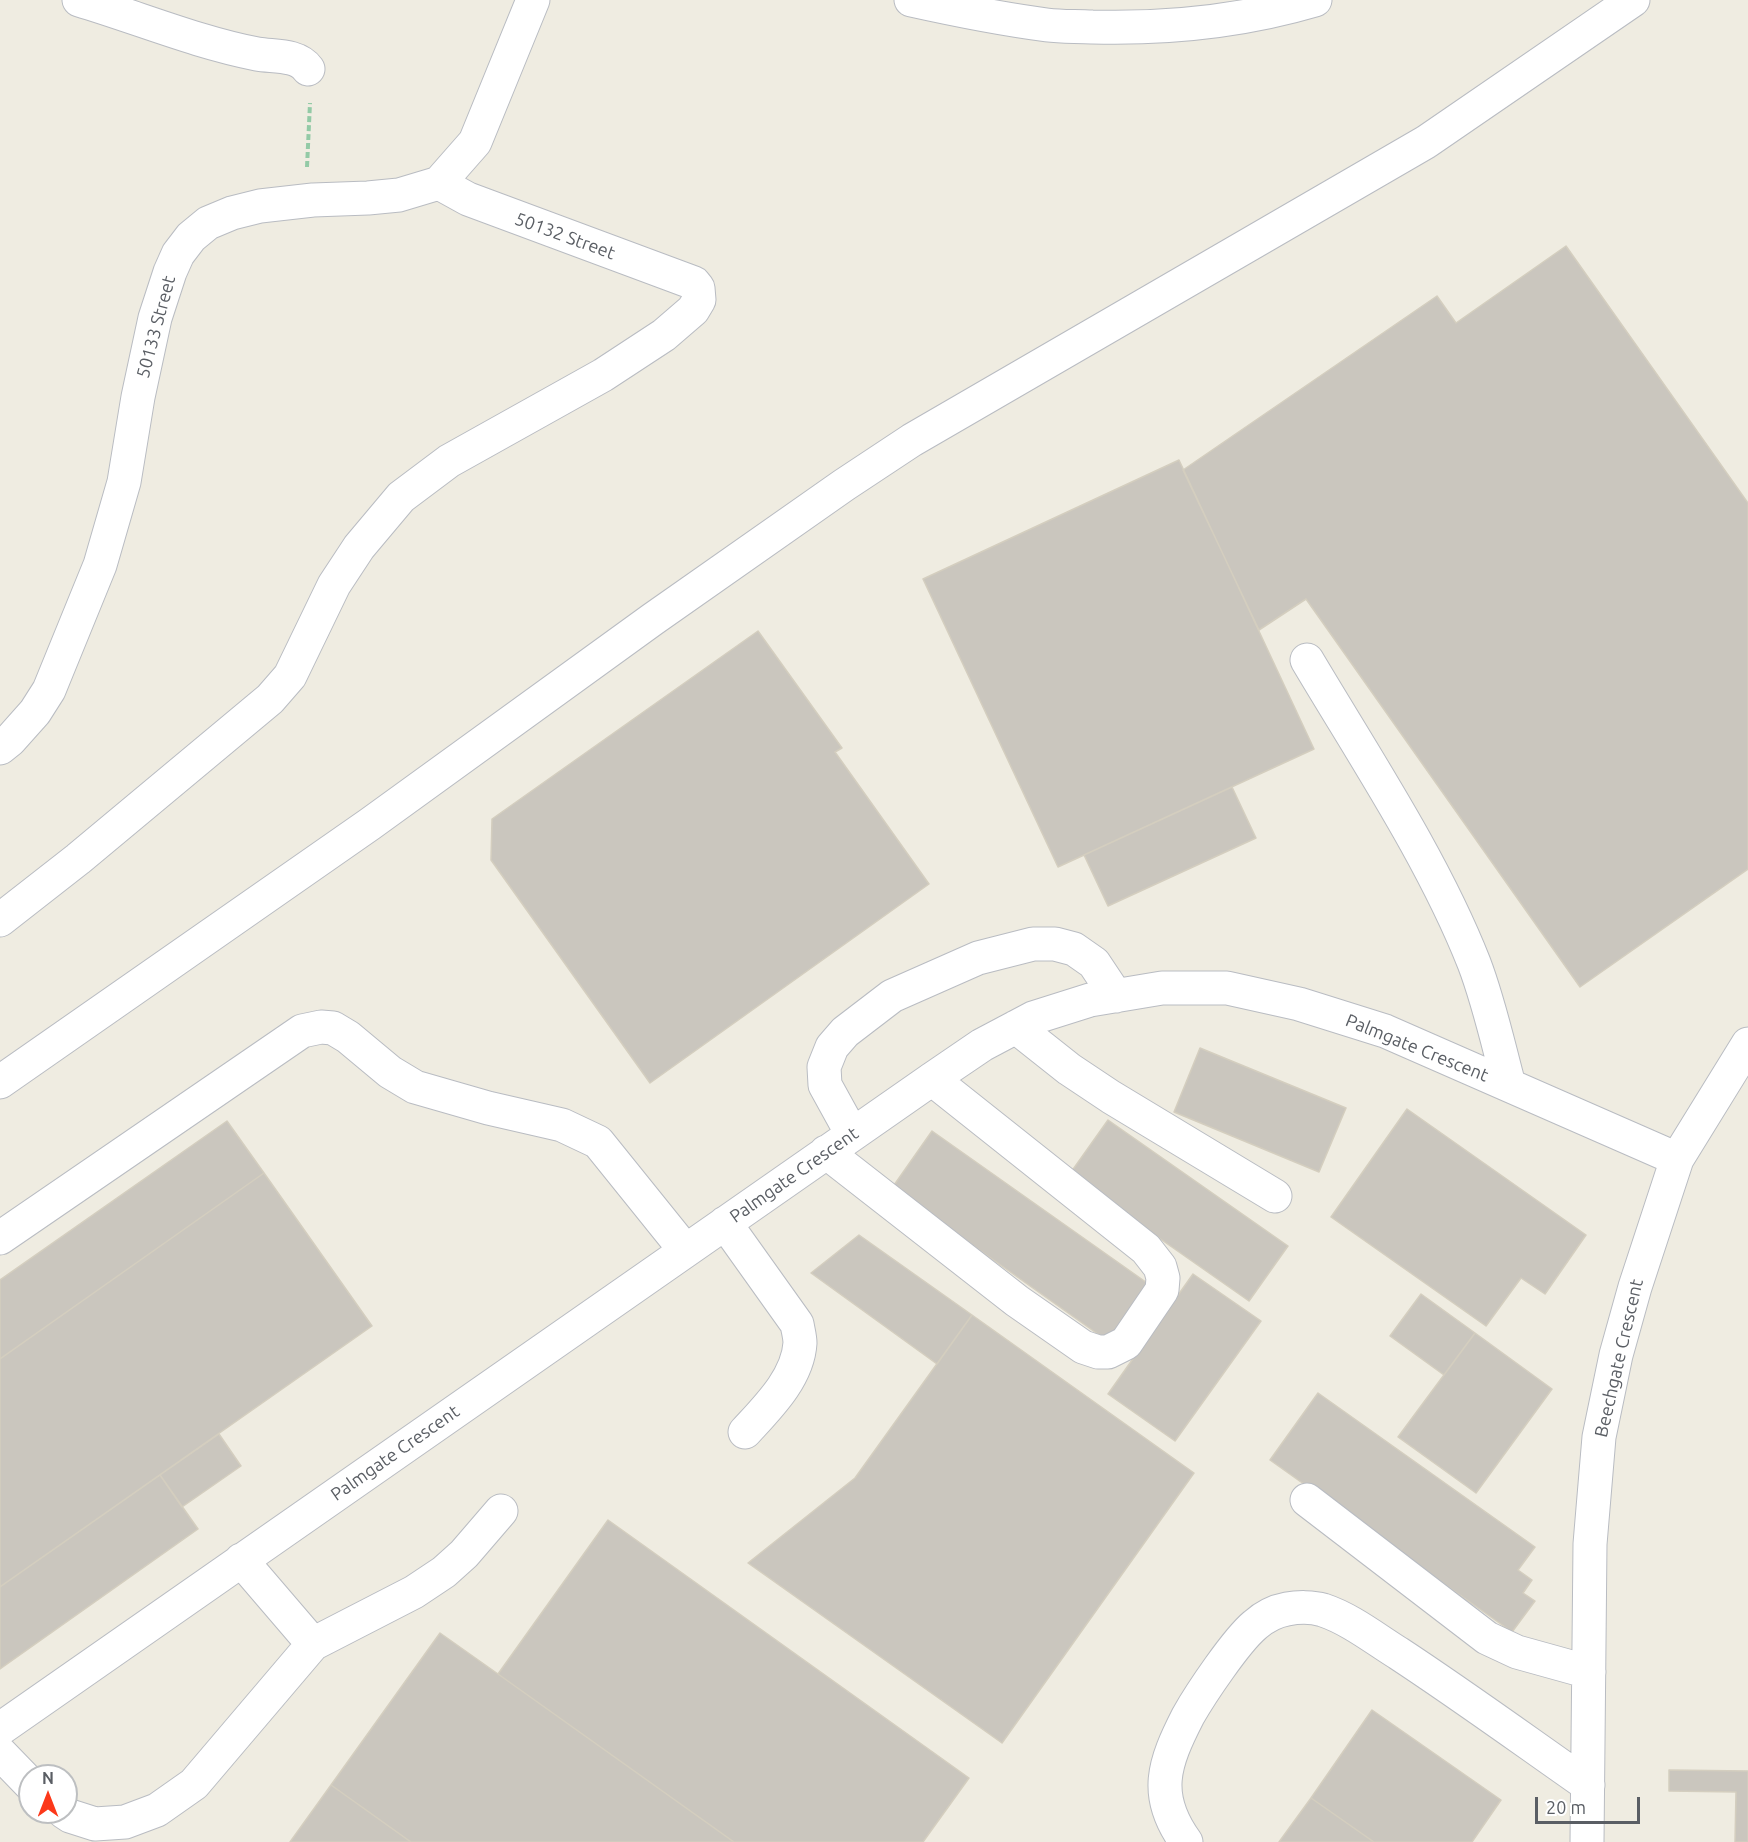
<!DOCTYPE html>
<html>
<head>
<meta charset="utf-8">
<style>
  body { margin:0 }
  #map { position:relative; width:1748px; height:1842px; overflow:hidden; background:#efece1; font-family:Ubuntu,sans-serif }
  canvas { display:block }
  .north { position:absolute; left:18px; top:1764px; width:60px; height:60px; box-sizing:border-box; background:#fff; border:2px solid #bdbfc1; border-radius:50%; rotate:0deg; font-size:16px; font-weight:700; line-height:24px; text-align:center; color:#5a5e64 }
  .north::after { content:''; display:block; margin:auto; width:21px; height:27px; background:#fc381a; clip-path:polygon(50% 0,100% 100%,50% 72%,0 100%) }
  .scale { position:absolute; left:1535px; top:1797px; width:105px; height:27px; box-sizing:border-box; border:3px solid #5a5e64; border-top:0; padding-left:8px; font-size:18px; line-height:21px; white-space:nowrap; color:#5a5e64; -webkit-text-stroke:4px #fff; paint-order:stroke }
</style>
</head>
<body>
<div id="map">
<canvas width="1748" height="1842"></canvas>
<div class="north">N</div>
<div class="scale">20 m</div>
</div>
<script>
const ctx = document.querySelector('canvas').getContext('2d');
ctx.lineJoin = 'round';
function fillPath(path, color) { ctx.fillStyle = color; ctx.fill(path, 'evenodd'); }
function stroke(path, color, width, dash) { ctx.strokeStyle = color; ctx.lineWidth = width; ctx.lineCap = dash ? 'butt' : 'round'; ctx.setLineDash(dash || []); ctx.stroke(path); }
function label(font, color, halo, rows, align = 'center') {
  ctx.font = font + ' Ubuntu,sans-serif'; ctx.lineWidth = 5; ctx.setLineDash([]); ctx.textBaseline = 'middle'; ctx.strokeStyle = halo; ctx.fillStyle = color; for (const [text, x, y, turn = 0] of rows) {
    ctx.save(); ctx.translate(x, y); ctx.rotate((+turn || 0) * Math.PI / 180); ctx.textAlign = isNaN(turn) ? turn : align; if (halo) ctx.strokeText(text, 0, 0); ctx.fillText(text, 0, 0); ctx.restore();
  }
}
const building = new Path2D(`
  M1566,246L1748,503V869L1580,987L1306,599L1259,630L1183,470L1437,296L1456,323Z
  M1179,460L1314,749L1058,867L923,579Z
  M758,631L842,748L835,752L929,884L650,1083L491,860L492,819Z
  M1232,787L1256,838L1108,906L1084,855Z
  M1200,1048L1346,1108L1319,1172L1174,1112Z
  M1407,1109L1586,1235L1545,1294L1521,1278L1486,1326L1331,1217Z
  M1108,1120L1288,1246L1249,1301L1069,1175Z
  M227,1121L264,1173L0,1359V1280Z
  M932,1131L1150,1285L1109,1342L892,1188Z
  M264,1173L372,1326L0,1587V1359Z
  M859,1235L972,1315L937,1364L811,1273Z
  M1193,1274L1261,1321L1175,1441L1108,1394Z
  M1421,1294L1475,1333L1444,1375L1390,1336Z
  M972,1315L1194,1473L1002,1743L748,1563L855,1478Z
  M1475,1333L1552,1389L1476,1493L1398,1437Z
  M1318,1393L1535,1547L1518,1570L1532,1580L1523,1593L1535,1601L1512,1632L1270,1460Z
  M219,1434L241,1466L182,1507L160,1475Z
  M160,1475L198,1529L0,1669V1587Z
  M608,1520L969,1778L923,1842H734L498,1674Z
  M440,1633L498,1674L734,1842H411L331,1785Z
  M1372,1710L1501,1800L1472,1842H1374L1311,1798Z
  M1669,1770L1748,1771V1842H1735L1736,1792L1669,1791Z
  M331,1785L411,1842H290Z
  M1311,1798L1374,1842H1279Z`);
const path = new Path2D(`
  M307,167L310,103`);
const minor = new Path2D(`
  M79,0C139,18 196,42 257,54C274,57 297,54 308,69
  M911,0C956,10 1001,19 1047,25C1062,27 1077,26 1092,27C1166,29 1244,21 1315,0
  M1307,660C1364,756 1433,859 1474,963C1489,1002 1498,1044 1509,1085
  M0,748L10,740L35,712L49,690L100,565L124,482L138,397L155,318L170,272L178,254L191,237L208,223L232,213L260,206L313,200L368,198L399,195L439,183L475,142L533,0
  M0,920L78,859L270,699L290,676L334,585L359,547L401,497L449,461L603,375L664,335L693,310L699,300L698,288L694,283L468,199L439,183
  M1016,1027L1069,1069L1111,1097L1275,1196
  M0,1082L370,824L653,619L844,485L912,440L1426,142L1633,0
  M852,1134L825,1085L824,1067L832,1047L845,1032L892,996L978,958L1033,944H1055L1074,949L1094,963L1116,996
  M826,1152L1017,1301L1083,1347L1098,1352H1108L1126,1343L1162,1290L1163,1278L1160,1267L1146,1249L932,1079
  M725,1223L797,1324C798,1330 800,1337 800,1343C798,1378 767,1408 745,1432
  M0,1238L302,1031L321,1027L333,1028L348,1037L390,1072L415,1087L488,1108L562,1125L598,1142L685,1250
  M1307,1500L1487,1638L1517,1652L1589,1672
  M241,1560L313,1644
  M0,1729L932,1079L982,1045L1033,1018L1090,1000L1162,988H1227L1299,1004L1385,1031L1677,1159
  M0,1753L30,1784
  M64,1812L70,1816L95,1824L125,1822L157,1810L194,1784L313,1644L414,1592L444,1572L464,1554L501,1511
  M1186,1842C1152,1795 1164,1763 1188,1716C1201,1693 1236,1641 1255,1625C1264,1617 1276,1611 1287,1609C1298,1607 1313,1607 1323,1610C1350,1619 1374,1638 1398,1653C1462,1695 1525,1741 1588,1785
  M1587,1842L1590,1544L1599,1437L1616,1355L1635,1287L1677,1159L1748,1044`);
const streetNames = [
  ["50132 Street",565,236,20],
  ["50133 Street",156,327,-75],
  ["Palmgate Crescent",1417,1048,22],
  ["Palmgate Crescent",794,1175,-35],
  ["Beechgate Crescent",1619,1358,-77],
  ["Palmgate Crescent",395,1453,-35]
];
fillPath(building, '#cac6be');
stroke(building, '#d4cebf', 1.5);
stroke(minor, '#b9bcc2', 35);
stroke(path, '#93caa6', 4, [6, 3]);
stroke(minor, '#fff', 33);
label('18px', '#5a5e64', '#fff', streetNames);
</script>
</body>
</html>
